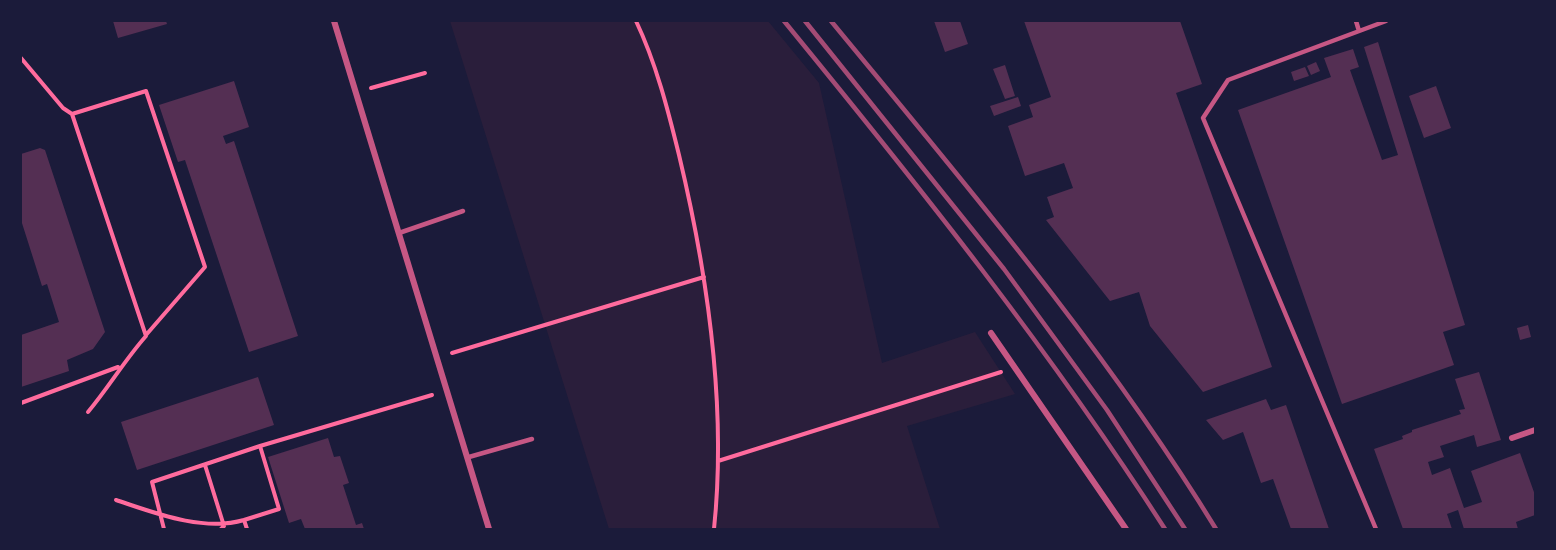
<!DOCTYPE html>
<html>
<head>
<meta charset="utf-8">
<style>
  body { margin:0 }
  #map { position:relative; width:1556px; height:550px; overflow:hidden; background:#1b1b3a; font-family:Inter,sans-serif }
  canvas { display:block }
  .frame { position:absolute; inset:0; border:22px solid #1b1b3a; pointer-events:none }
</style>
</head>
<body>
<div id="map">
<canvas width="1556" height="550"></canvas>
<div class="frame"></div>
</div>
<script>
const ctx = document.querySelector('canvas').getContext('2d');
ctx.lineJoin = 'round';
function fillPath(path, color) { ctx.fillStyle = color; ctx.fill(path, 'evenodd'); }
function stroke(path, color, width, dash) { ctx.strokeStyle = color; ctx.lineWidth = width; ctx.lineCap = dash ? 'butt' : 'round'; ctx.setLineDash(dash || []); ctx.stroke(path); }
const green = new Path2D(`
  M450,21H768L819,83L882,363L975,332L1015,394L907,426L940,529H609Z`);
const building = new Path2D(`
  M113,21H166L167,24L118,38Z
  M934,21H960L968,44L945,52Z
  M1024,21H1180L1202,84L1176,93L1272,367L1203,392L1150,326L1139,292L1110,301L1046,220L1054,217L1047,197L1073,188L1064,163L1025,176L1008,126L1033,117L1029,105L1051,97Z
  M1378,42L1465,325L1443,332L1454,365L1342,404L1238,110L1331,77L1324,58L1353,49L1359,67L1350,70L1382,160L1398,155L1364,47Z
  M1316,62L1320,71L1311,75L1307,66Z
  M1005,65L1015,96L1005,99L993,69Z
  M1305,67L1309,76L1294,81L1291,72Z
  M234,81L249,127L223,136L226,144L234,141L298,336L249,352L185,160L178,162L159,105Z
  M1436,86L1451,128L1424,138L1409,96Z
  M1018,97L1021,106L994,116L990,106Z
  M40,148L45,150L105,332L93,349L67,360L69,371L21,387V335L59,322L47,284L42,286L21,220V154Z
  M1528,325L1531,337L1520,340L1517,328Z
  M1479,372L1501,440L1477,447L1474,435L1440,446L1444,457L1428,462L1432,475L1450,468L1464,508L1482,502L1471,471L1520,453L1535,495V515L1516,522L1518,529H1464L1458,510L1447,514L1452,529H1403L1374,449L1403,439L1402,436L1412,432V430L1461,414L1459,410L1465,409L1455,379Z
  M258,377L274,425L137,470L121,422Z
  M1266,399L1271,410L1286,405L1329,529H1291L1273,479L1261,483L1243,432L1223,440L1206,420Z
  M328,438L334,457L340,456L349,483L343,485L356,525L362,523L364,529H305L301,519L289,523L268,457Z`);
const path = new Path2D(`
  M636,21C656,63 668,110 679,155C708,276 727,405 714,529
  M21,58L63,108L72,114L146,336C124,361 109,387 88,412
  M371,88L425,73
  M72,114L146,91L205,267L146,335
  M452,353L704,277
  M21,403L118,367
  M718,461L1001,372
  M205,465L224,526L221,529
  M116,500C155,513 203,532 244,520L247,529
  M244,520L279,509L260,446
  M164,529L152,482L260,446L432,395`);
const service = new Path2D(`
  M1356,21L1359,31
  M399,233L463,211
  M469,457L532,439
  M1376,529L1203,118L1228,80L1386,21`);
const minor = new Path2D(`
  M334,21L489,529
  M991,333L1126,529
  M1512,438L1535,430`);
const rail = new Path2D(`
  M784,21C919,186 1050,350 1165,529
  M805,21L1004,269L1107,410L1185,529
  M831,21C966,185 1105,348 1216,529`);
fillPath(green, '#2a1e3b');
fillPath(building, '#542f53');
stroke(path, '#ff6b9d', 4);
stroke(service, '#c65784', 4.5);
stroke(minor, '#c65784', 6);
stroke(rail, '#a44b75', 4.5);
</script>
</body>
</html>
